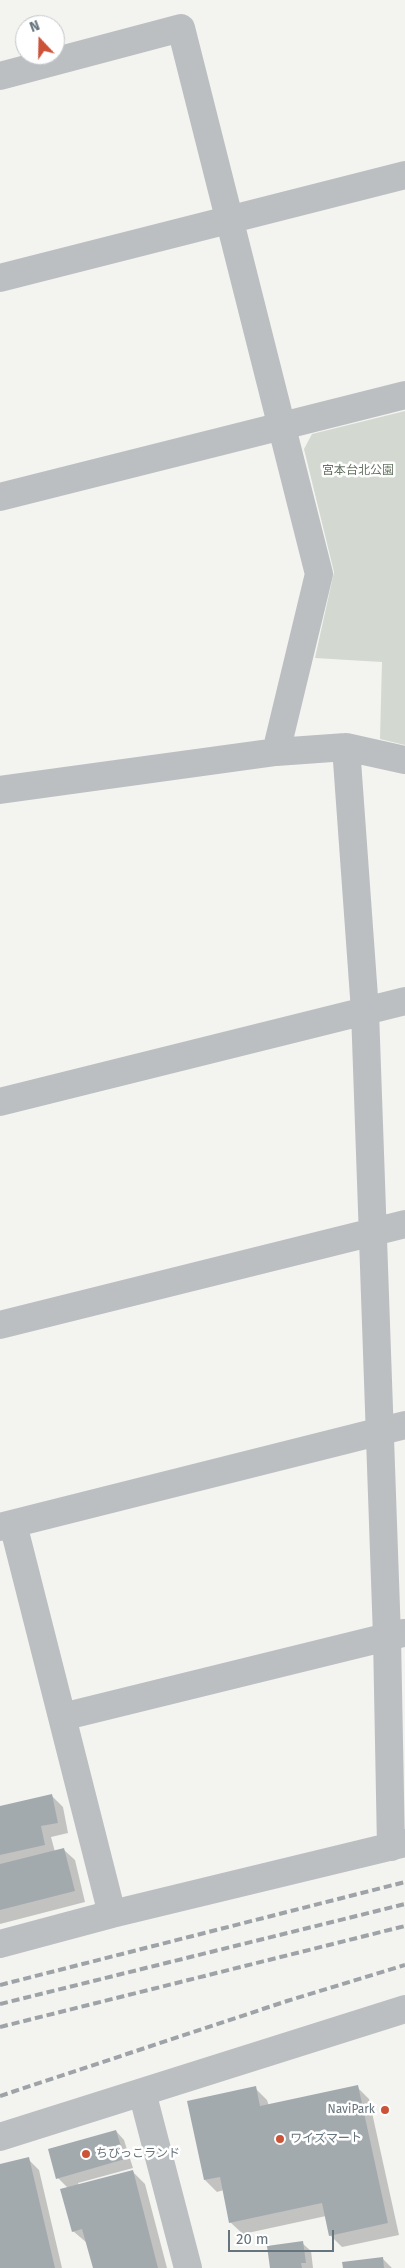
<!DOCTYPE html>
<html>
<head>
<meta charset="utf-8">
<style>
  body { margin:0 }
  #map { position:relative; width:405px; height:2268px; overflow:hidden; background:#f3f3f0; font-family:"Fira Sans",sans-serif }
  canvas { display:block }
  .north { position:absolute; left:15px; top:15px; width:50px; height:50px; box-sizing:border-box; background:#fff; border:1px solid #c2c7cb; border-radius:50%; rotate:339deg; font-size:14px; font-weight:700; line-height:20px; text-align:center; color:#66747d }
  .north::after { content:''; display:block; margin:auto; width:18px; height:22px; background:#cc5337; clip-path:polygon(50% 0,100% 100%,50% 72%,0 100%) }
  .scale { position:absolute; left:228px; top:2230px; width:106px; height:22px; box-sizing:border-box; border:2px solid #66747d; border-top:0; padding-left:6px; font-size:15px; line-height:18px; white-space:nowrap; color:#66747d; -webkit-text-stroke:4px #fff; paint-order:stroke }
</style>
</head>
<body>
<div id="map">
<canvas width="405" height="2268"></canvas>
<div class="north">N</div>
<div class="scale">20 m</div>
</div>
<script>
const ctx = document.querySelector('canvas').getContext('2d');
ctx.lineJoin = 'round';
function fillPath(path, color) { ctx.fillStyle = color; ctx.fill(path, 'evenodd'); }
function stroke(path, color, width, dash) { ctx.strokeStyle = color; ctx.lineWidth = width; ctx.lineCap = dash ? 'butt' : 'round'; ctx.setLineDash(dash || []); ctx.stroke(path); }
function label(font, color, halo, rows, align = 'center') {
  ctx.font = font + ' "Fira Sans","Noto Sans JP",sans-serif'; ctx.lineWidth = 5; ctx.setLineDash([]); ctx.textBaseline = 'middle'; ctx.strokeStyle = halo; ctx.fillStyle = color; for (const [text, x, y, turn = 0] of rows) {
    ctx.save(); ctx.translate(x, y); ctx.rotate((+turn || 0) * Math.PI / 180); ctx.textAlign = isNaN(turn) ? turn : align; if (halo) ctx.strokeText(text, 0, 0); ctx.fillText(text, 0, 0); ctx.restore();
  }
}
const green = new Path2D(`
  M405,411V745L380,739L382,662L315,658L334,572L304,449L312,434Z`);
const shadow = new Path2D(`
  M52,1796L63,1807L68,1833L51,1837L55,1852L64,1850L75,1860L85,1902L0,1924V1807Z
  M357,2087L369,2099L399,2235L342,2247L330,2235L326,2216L243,2234L230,2222L224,2190L217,2192L205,2180L255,2088L267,2100L269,2106Z
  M116,2131L124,2140L133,2168L78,2183L79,2186L133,2172L145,2184L167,2268H94L87,2243L73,2231L68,2188L58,2178Z
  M28,2159L39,2170L62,2268H0V2165Z
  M302,2243L311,2251L313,2268H271Z
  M382,2258L392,2268H344Z`);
const building = new Path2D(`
  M52,1794L58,1823L41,1826L45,1845L0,1855V1806Z
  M64,1848L75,1891L0,1910V1864Z
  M358,2085L388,2223L329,2236L322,2203L229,2223L220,2177L204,2180L187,2101L256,2086L260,2106Z
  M116,2130L125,2159L56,2179L48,2149Z
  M29,2157L55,2268H0V2164Z
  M133,2170L158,2268H93L82,2229L72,2232L60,2189Z
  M303,2241L306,2263H301L302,2268H270L267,2246Z
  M383,2257L384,2268H343L342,2262Z`);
const minor = new Path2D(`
  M0,76L181,28L319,574L276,752
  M0,278L405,175
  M0,497L405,395
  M346,747L365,1011L387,1637L391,1847
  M0,790L276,752L346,747L405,760
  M0,1102L405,1001
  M0,1325L405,1224
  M13,1524L112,1914
  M0,1527L405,1425
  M62,1717L403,1633
  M0,1944L112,1914L405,1843
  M142,2092L188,2268
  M0,2137L405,2009`);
const rail = new Path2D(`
  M0,1985L405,1882
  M0,2004L405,1904
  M0,2027L405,1926
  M0,2096L287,2001L405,1965`);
const markers = [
  [385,2110,5,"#cc5337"],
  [280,2139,5,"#cc5337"],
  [86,2154,5,"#cc5337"]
];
const parkNames = [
  ["宮本台北公園",358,471]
];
const poiNames = [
  ["NaviPark",375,2110,"right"],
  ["ワイズマート",290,2139],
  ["ちびっこランド",96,2154]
];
fillPath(green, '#d3d8d0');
fillPath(shadow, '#0003');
fillPath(building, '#a3aaae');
stroke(minor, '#bbbfc1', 28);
stroke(rail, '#9da3a7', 4, [8, 4]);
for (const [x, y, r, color] of markers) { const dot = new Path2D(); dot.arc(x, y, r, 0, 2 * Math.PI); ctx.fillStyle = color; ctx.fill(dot); stroke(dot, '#fff', 2); }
label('12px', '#687564', '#fff', parkNames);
label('12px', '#66747d', '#fff', poiNames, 'left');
</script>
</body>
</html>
